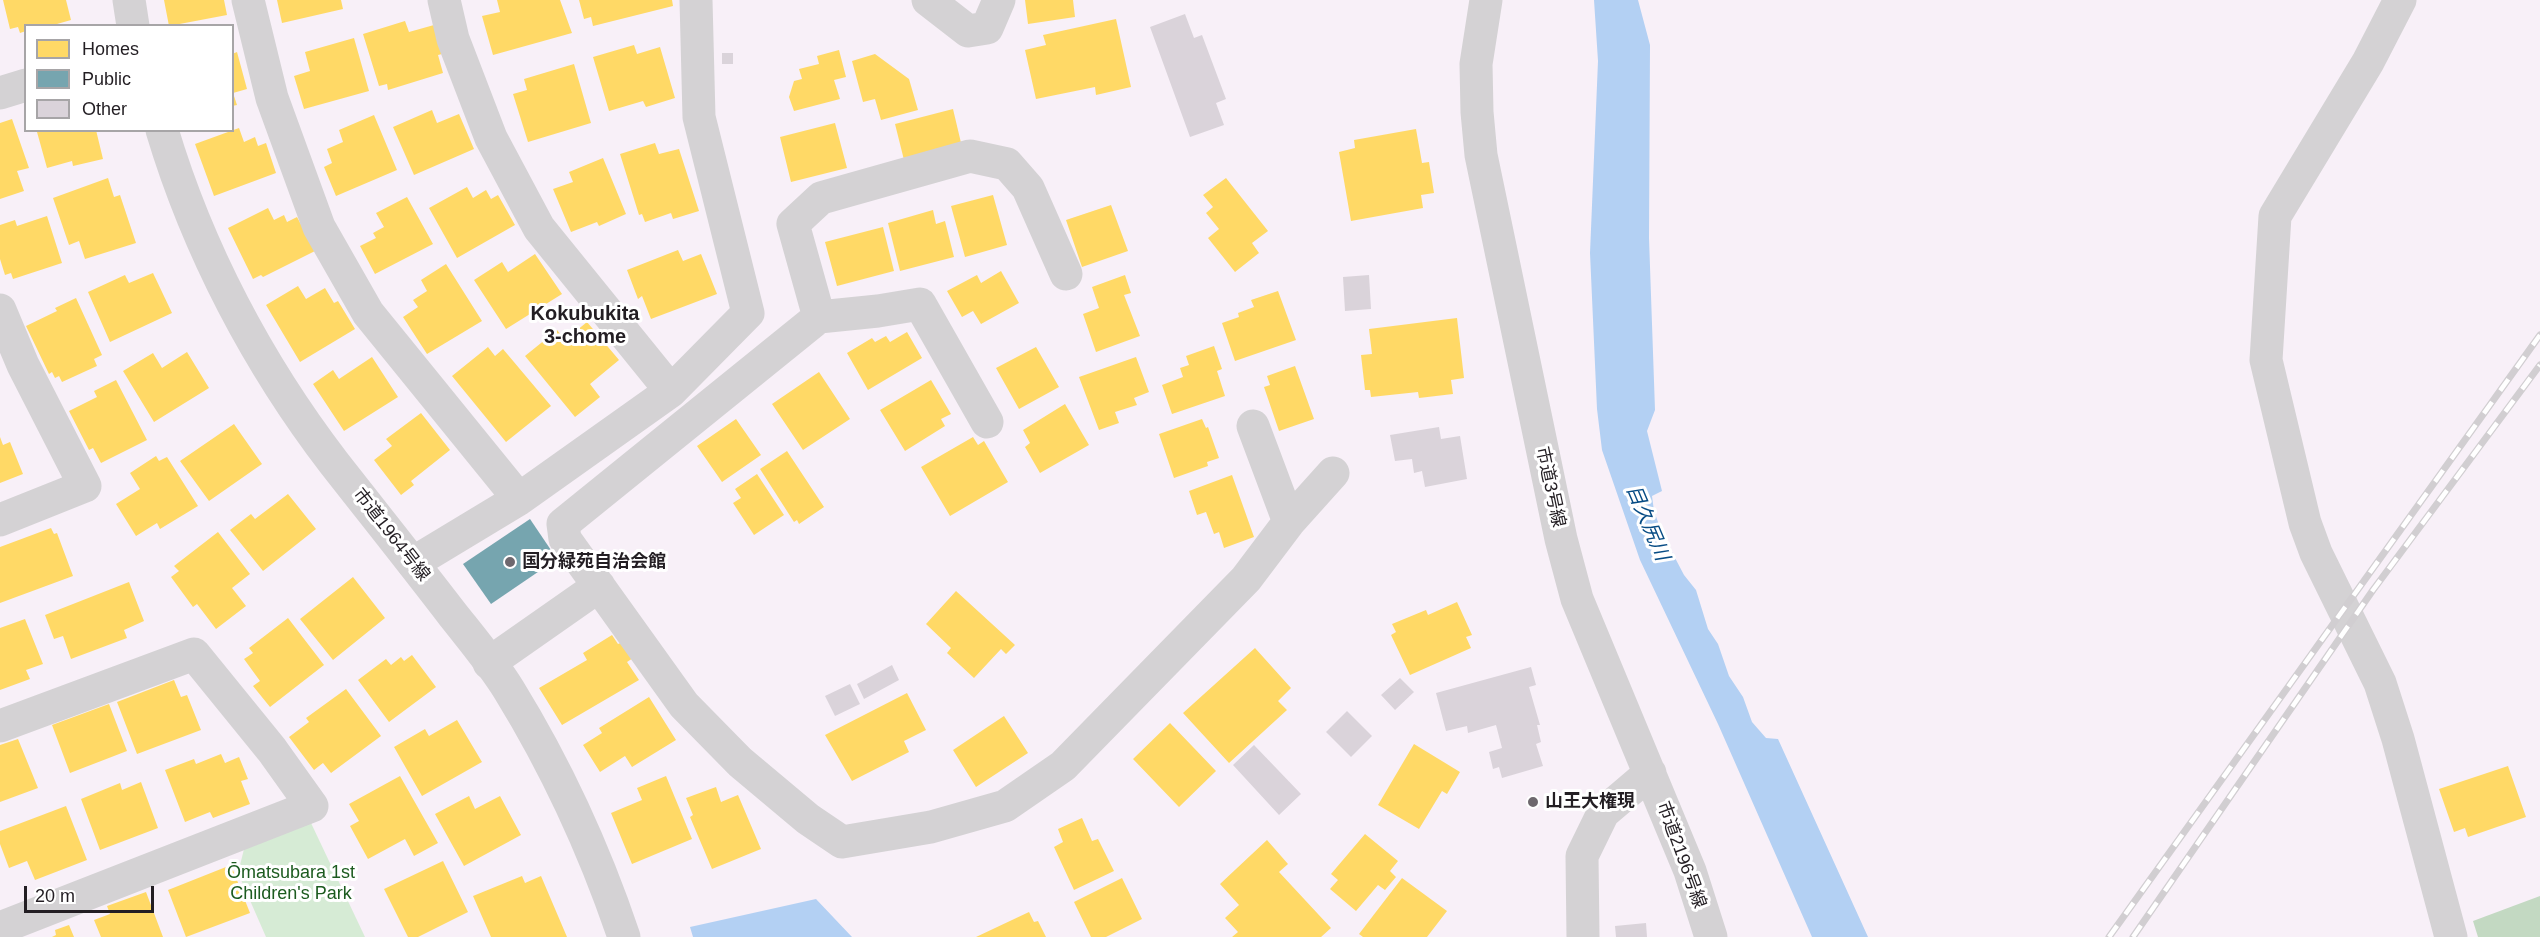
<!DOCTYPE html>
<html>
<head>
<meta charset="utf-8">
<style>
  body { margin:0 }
  #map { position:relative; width:2540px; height:937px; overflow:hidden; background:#f8f0f8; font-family:Helvetica,sans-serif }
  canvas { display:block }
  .legend { position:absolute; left:24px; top:24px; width:210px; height:108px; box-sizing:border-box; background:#fff; border:2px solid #a7a5a7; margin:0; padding:8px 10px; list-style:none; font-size:18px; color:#231e23 }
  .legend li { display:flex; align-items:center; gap:12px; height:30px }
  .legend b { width:30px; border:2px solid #a7a5a7 }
  .scale { position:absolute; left:24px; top:886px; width:130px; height:27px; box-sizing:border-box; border:3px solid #231e23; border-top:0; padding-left:8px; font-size:18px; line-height:21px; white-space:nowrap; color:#231e23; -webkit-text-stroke:4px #fff; paint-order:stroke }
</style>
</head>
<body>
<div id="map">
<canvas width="2540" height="937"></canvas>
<ul class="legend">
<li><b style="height:16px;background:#ffd966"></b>Homes</li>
<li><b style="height:16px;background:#76a5af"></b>Public</li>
<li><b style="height:16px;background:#dad3da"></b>Other</li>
</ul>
<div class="scale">20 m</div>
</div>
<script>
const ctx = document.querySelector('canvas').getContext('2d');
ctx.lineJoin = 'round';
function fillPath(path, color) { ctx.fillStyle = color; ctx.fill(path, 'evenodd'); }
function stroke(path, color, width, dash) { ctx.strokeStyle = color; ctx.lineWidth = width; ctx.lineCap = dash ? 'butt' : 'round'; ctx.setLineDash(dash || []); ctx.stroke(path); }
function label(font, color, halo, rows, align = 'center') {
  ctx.font = font + ' Helvetica,"Noto Sans JP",sans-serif'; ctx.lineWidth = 6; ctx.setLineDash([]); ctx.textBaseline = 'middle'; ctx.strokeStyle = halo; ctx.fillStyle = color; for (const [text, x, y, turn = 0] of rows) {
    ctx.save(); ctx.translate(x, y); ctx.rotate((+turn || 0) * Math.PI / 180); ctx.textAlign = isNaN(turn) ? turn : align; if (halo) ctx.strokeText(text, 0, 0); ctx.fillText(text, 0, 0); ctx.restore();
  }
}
const green = new Path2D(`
  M311,823L365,937H266L238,873L244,849Z`);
const forest = new Path2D(`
  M2540,896V937H2478L2473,921Z`);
const water = new Path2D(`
  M1594,0H1638L1650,45L1649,238L1655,410L1647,431L1662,491L1652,496L1654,511L1662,533L1684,575L1696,590L1708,629L1718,644L1729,676L1743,697L1752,722L1766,738L1778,739L1868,937H1812L1718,724L1640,560L1602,450L1597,409L1590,253L1598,61Z
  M816,899L852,937H693L690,927Z`);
const homes = new Path2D(`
  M3,0H66L71,20L50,26H26V31L20,33L18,27L10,29Z
  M164,0H224L227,15L169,26Z
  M277,0H341L343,9L282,23Z
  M497,0H560L572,33L493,55L482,16L500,12Z
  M579,0H672L673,6L593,26L591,17L584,19Z
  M1025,0H1073L1075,17L1028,24Z
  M1116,19L1131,87L1096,95L1095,87L1036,99L1025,50L1046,45L1043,35Z
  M405,21L409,32L434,25L442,54L438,55L443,73L388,90L387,84L379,86L363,34Z
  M354,38L369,91L304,109L294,76L310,71L305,52Z
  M634,45L637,54L660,47L675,98L646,107L643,101L609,111L593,57Z
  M839,50L846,77L834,80L840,99L794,111L789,97L794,81L802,79L799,69L819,64L817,56Z
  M237,52L247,89L233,93L237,105L232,106V54Z
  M875,54L909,79L918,110L881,120L875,99L863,102L852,61Z
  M574,64L591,123L528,142L513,94L527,90L524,79Z
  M953,109L962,147L906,168L895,124Z
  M432,110L437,123L459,114L474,149L414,175L393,127Z
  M374,115L397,170L336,196L324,167L332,163L327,149L343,142L339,130Z
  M12,119L29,168L17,171L24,191L0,199V123Z
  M835,123L847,168L791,182L780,137Z
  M239,128L244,142L255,137L258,146L266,143L276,173L214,196L195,144Z
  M1416,129L1422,163L1429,162L1434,193L1421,195L1423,208L1351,221L1339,152L1355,148L1354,140Z
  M44,130H96L103,159L73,166L72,161L47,168L37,132Z
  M655,143L659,154L679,149L699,211L673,219L671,213L645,222L642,214L639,215L620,154Z
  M603,158L626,214L599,226L597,222L571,232L553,189L573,182L569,172Z
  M108,178L114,197L120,195L136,243L85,259L79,241L69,245L53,198Z
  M1226,178L1268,231L1252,243L1259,253L1235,272L1208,238L1219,229L1206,213L1213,207L1203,195Z
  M467,187L473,198L486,190L491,199L498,195L515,225L457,258L429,208Z
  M993,195L1007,245L965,257L951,206Z
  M407,197L433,244L375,274L360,246L376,238L373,233L384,227L376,213Z
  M1111,205L1128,251L1082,267L1066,220Z
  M268,208L274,220L284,215L287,222L297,217L315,251L263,277L261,275L253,279L228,228Z
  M933,210L936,224L945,221L954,257L900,271L888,223Z
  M47,216L62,263L13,279L11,273L5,275L0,259V225L15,220L17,226Z
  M883,227L894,271L837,286L825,242Z
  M678,250L683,261L701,254L717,294L651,319L642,296L638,299L627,270Z
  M535,254L562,294L506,329L474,280L502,262L508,272Z
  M446,264L482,321L427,354L403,317L418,307L413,300L427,291L421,280Z
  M1001,271L1019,303L981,324L973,311L962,317L947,291L977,275L981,283Z
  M153,273L172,313L110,342L88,292L125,275L129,283Z
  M1125,275L1131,293L1124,295L1140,336L1096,352L1083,314L1099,308L1092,287Z
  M298,286L306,299L325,288L334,303L338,301L355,329L300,362L266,305Z
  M1278,291L1296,340L1235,361L1222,323L1239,317L1238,313L1254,307L1251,300Z
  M76,298L102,355L94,359L97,366L62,382L59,376L55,378L52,372L49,374L26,326L57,311L55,308Z
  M1457,318L1464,378L1451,380L1453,394L1419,398L1418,392L1371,397L1370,390H1365L1361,355L1372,354L1369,329Z
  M587,322L619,360L590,384L600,397L575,417L525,356L557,330L565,340Z
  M907,332L922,358L868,390L847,353L872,338L875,342L886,336L890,342Z
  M1214,346L1222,369L1217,371L1225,396L1172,414L1162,385L1183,377L1180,368L1189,365L1186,356Z
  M488,347L495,356L503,349L551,406L506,442L452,376Z
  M1036,347L1059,387L1019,409L996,368Z
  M187,352L209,388L154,422L123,371L153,353L162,368Z
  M372,357L398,397L344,431L313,384L333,370L339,379Z
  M1136,357L1149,392L1134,398L1137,405L1115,412L1119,423L1099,430L1079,377Z
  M1295,366L1314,419L1279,431L1264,387L1270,385L1267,376Z
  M819,372L850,419L803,450L772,404Z
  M116,380L147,440L101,463L93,448L89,450L69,411L97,397L94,391Z
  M931,380L951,414L941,419L945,426L905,451L880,410Z
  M1065,404L1089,445L1040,473L1025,447L1030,443L1023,430Z
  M421,413L450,450L411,481L414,485L401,495L374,460L392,446L386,439Z
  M736,419L761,455L722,482L697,446Z
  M1202,419L1206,428L1208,427L1219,458L1207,462L1208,466L1174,478L1159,434Z
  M234,424L262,464L209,501L180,461Z
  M0,437L3,445L10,442L23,474L0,483Z
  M973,437L978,445L984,441L1008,482L950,516L921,467Z
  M787,451L824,507L799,524L797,520L794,522L760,469Z
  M156,456L159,461L167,457L198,506L160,529L157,523L136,536L116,504L140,489L130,473Z
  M757,474L784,515L754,535L733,503L741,498L735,489Z
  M1232,475L1254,537L1224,548L1219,532L1214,534L1206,512L1197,515L1189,491Z
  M288,494L316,529L263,571L230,530L251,514L255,519Z
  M51,528L54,534L57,533L73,576L0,603V547Z
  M218,532L250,574L232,588L246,606L216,629L197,604L193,607L171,577L179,571L174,566Z
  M353,577L385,618L333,660L300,619Z
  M129,582L144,621L124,630L127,638L71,659L63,636L54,639L45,615Z
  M956,591L1015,645L1006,654L1001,649L974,678L947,653L951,648L926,624Z
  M1457,602L1472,635L1466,637L1471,648L1410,675L1391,635L1396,632L1392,624L1426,610L1428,615Z
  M288,618L324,665L270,707L253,686L260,681L244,659L253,653L249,648Z
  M25,619L43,664L26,670L30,679L0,690V628Z
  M612,635L618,644L623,642L633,658L627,662L639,680L562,725L539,688L587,660L583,653Z
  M1255,648L1291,688L1278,701L1287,710L1229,763L1183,713Z
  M412,655L436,687L389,722L358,680L386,659L391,665L401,657L404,661Z
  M174,680L181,697L187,695L201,730L137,754L117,702Z
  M346,689L381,736L331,773L323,763L314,770L289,737L309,722L306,718Z
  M907,693L926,730L904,741L909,752L852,781L825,735Z
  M649,697L676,740L632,767L625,756L600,772L583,745L602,733L599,728Z
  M109,704L127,751L70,773L52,725Z
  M1004,716L1028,753L976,787L953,750Z
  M457,720L482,762L422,796L394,747L425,729L429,736Z
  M1170,723L1216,771L1179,807L1133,759Z
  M18,739L38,788L0,802V745Z
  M1414,744L1460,772L1447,794L1442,791L1419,829L1378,805Z
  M221,754L225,763L239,757L248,779L241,781L250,804L213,818L210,812L185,822L165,770L194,759L196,764Z
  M2508,766L2526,817L2468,837L2465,828L2454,832L2439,789Z
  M400,776L438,843L414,856L405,839L368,859L350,826L359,821L349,804Z
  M666,776L692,839L632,864L611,813L642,800L637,788Z
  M141,782L158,828L100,850L81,799L120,783L122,790Z
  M716,787L721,802L738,795L761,849L712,869L690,817L693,815L686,798Z
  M469,796L475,809L500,796L521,835L464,866L435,814Z
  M66,806L87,860L35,880L27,861L9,868L0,844V831Z
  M1082,818L1092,841L1098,839L1114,871L1074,890L1054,847L1063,842L1058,829Z
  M1365,834L1398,861L1390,871L1396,877L1385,890L1378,885L1356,911L1330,889L1338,880L1331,874Z
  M1267,840L1288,864L1279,872L1331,928L1321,937H1232L1238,932L1225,918L1239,905L1220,884Z
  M443,861L468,912L418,937H408L384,889Z
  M231,865L250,913L186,937L168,890Z
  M522,876L525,883L541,876L567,937H491L473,896Z
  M1122,878L1142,919L1106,937H1091L1074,902Z
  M1402,878L1447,911L1427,937H1363L1359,934Z
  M146,892L163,937H101L94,920L110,914L107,906Z
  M1029,912L1034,922L1038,921L1046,937H976Z
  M69,925L74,937H52L56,935L55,930Z`);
const public = new Path2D(`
  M530,519L557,559L491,604L463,564Z`);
const building = new Path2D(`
  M1185,14L1194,38L1202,35L1226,99L1216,103L1224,125L1190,137L1150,27Z
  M722,53H733V64H722Z
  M1369,275L1371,309L1345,311L1343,277Z
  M1439,427L1441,439L1460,436L1467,479L1425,487L1422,471L1414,473L1412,459L1395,461L1390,435Z
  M892,665L899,680L864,699L857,684Z
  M1531,667L1536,685L1529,687L1540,725H1537L1541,742L1536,744L1543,766L1502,778L1499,767L1493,769L1489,752L1502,748L1496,725L1468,733L1467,726L1446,731L1436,693Z
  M1400,678L1414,692L1395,710L1381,695Z
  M850,684L860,704L835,716L825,696Z
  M1347,711L1372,736L1351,757L1326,732Z
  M1254,745L1301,794L1279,815L1233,765Z
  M1646,923L1647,937H1616L1615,926Z`);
const street = new Path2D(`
  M248,0L272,98L319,227L368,313L519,499
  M444,0L453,39L491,138L539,228L671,391
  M928,0L968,31L987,28L999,0
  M2400,0L2368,62L2275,216L2266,360L2305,523L2316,553L2380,683L2398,739L2451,937
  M0,93L26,85
  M0,310L23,365L85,486L0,520
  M819,317L793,224L821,198L970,156L1007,164L1028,188L1066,274
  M987,422L920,304L878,311L819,317L563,524L565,539L684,705L740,762L808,819L842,842L931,827L1005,806L1063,766L1246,579L1289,522L1333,473
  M1253,426L1289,522
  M413,563L519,499L671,391L748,313L699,117L696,0
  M489,663L599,586
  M0,726L194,654L272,750L312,806L0,928`);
const secondary = new Path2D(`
  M129,0L133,26
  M1486,0L1476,64L1477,112L1481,155L1561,539L1577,599L1690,871L1711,937
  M162,130C198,250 258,364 334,463C374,514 414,564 453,615C472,639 493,664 509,690C557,768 595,851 624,937
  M1583,937L1582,856L1603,813L1650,773`);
const rail = new Path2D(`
  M2109,937L2540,335
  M2133,937L2373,590L2540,365`);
const markers = [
  [510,562,6,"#6e686e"],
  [1533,802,6,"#6e686e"]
];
const streetNames = [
  ["市道3号線",1550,487,78],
  ["市道1964号線",391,535,52],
  ["市道2196号線",1681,855,70]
];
const poiNames = [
  ["国分緑苑自治会館",522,562],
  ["山王大権現",1545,802]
];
const parkNames = [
  ["Ōmatsubara 1st",291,873],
  ["Children's Park",291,894]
];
const neighbourhoodNames = [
  ["Kokubukita",585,314],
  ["3-chome",585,337]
];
const waterNames = [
  ["目久尻川",1647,523,67]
];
fillPath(green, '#d6ebd5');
fillPath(forest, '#c3d9c2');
fillPath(water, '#b3d0f3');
fillPath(homes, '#ffd966');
fillPath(public, '#76a5af');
fillPath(building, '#dad3da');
stroke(street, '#d4d2d4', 33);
stroke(secondary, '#d4d2d4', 33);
stroke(rail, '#d1ced1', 7);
stroke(rail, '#fff', 4.5, [14]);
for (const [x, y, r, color] of markers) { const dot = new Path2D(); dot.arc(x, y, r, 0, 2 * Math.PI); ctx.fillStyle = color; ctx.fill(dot); stroke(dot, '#fff', 2); }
label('18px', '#231e23', '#fff', streetNames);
label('bold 18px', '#231e23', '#fff', poiNames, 'left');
label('18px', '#1c5b1f', '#fff', parkNames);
label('bold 20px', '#231e23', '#fff', neighbourhoodNames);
label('italic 20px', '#074c85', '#fff', waterNames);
</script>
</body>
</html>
